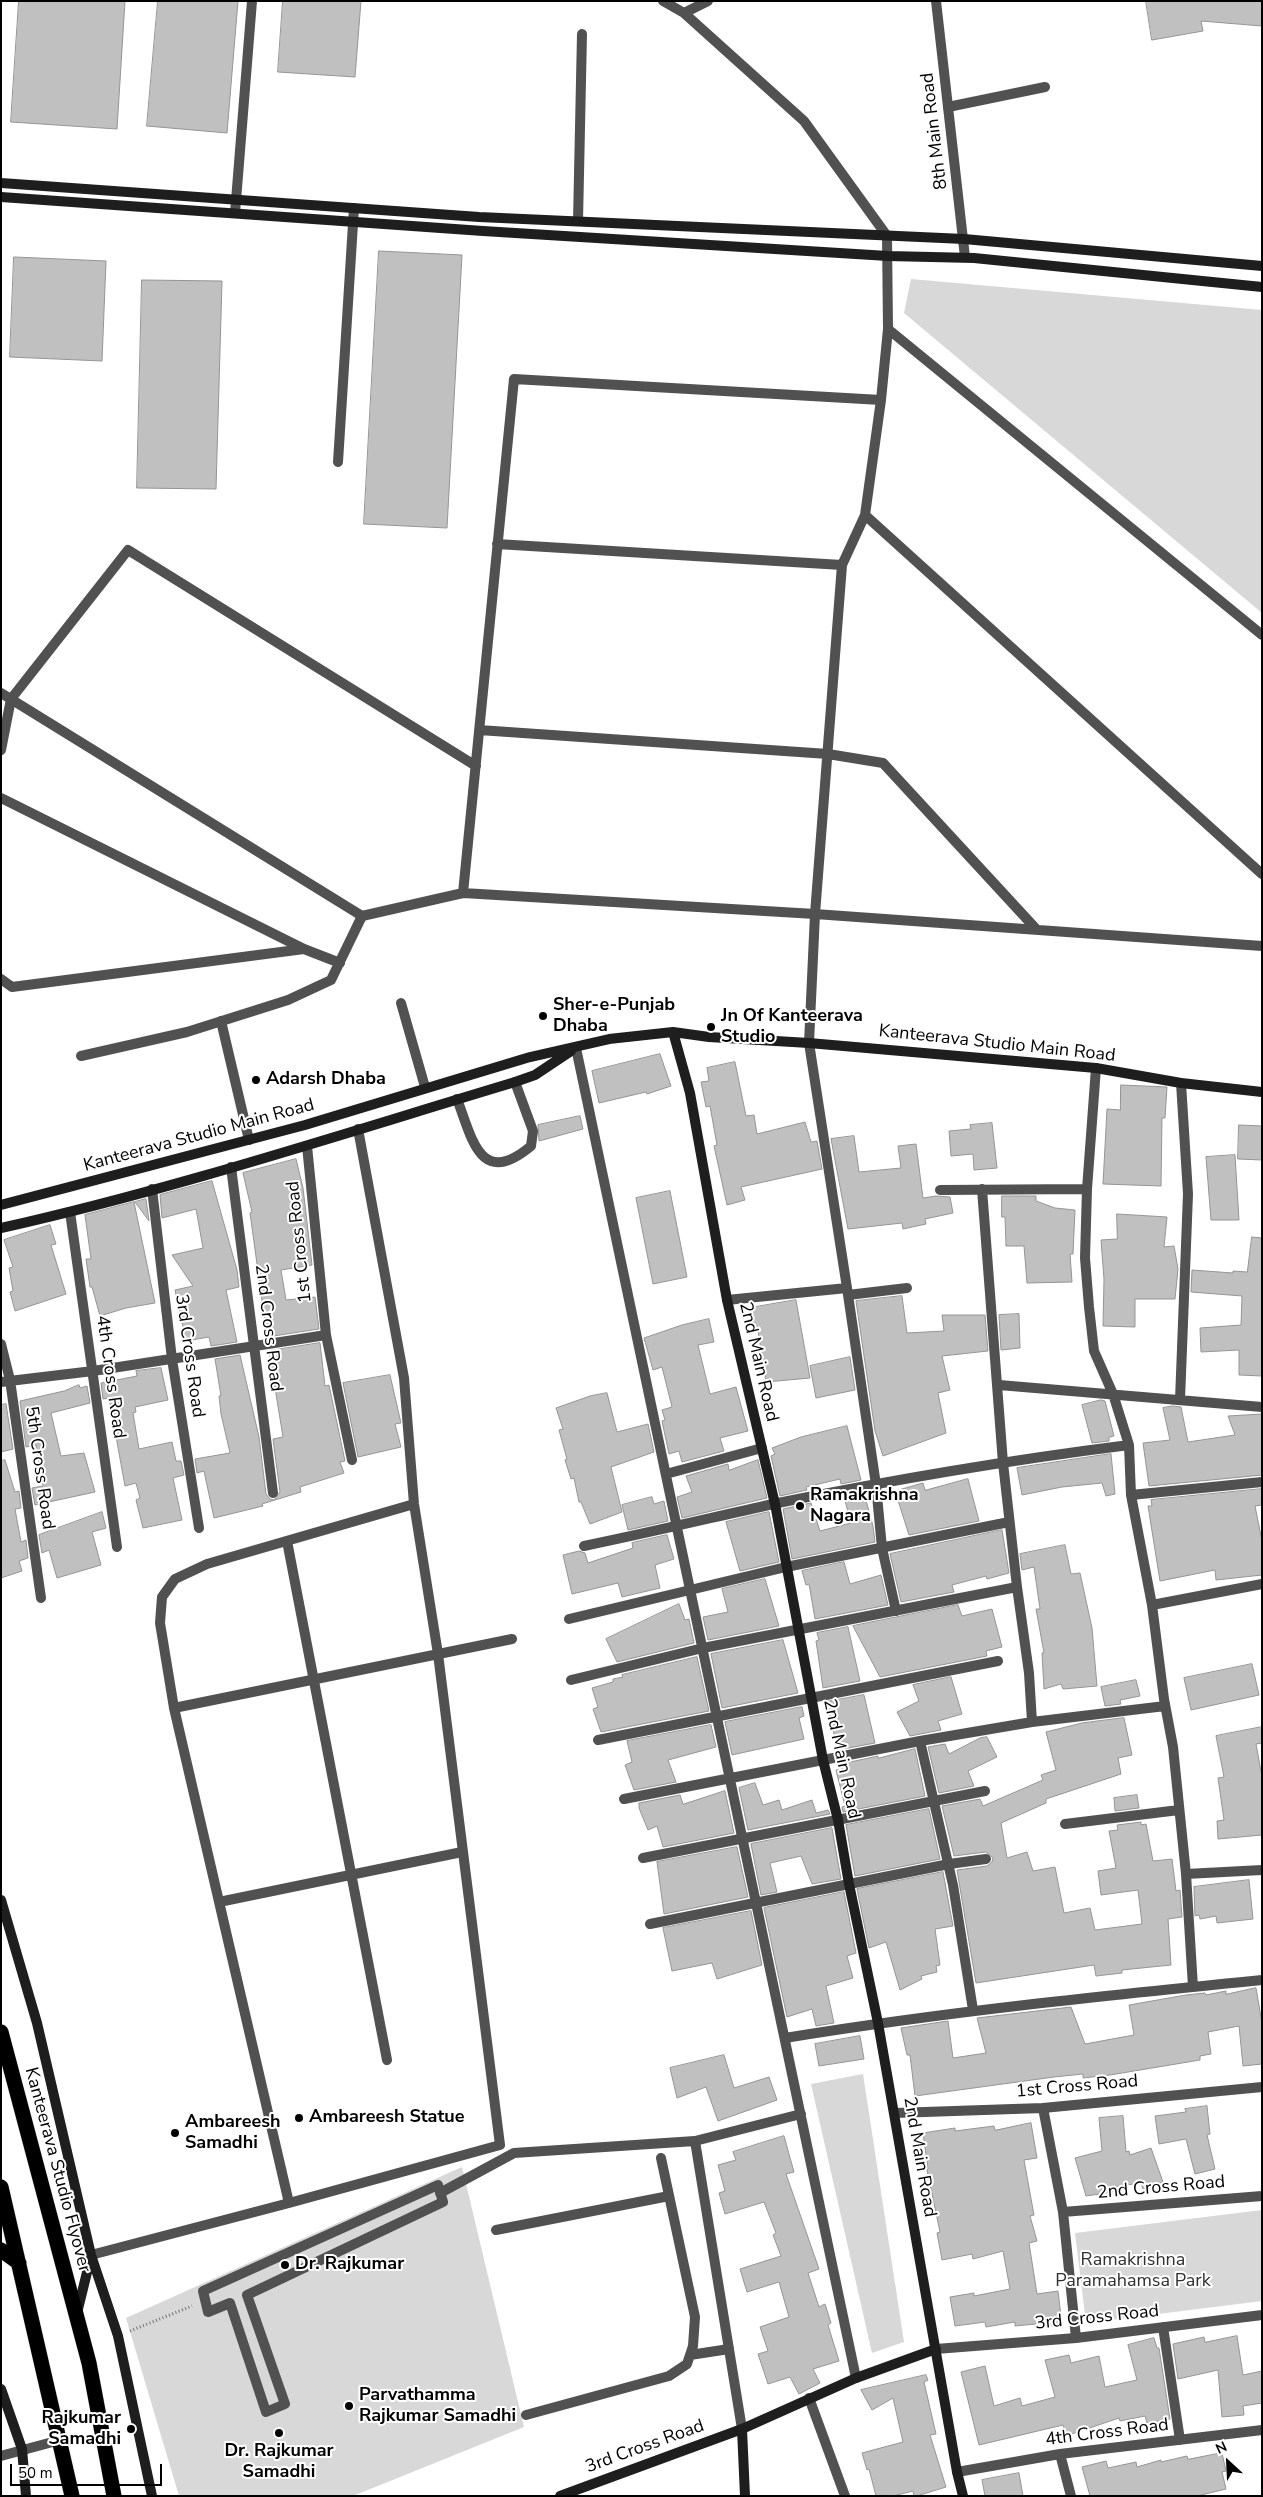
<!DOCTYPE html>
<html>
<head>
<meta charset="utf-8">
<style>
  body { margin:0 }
  #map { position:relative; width:1263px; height:2497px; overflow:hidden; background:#fff; font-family:"Nunito Sans",sans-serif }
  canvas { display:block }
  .frame { position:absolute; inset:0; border:2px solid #000; pointer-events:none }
  .north { position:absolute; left:1203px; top:2437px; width:50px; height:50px; -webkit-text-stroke:4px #fff; paint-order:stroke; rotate:335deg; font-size:14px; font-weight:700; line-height:20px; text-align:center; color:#000 }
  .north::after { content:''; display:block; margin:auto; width:18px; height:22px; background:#000; clip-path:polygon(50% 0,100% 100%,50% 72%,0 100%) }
  .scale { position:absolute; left:10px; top:2464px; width:152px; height:22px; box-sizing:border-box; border:2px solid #000; border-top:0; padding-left:6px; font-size:15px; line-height:18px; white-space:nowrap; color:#000; -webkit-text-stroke:4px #fff; paint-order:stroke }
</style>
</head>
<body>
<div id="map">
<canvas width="1263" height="2497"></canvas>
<div class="frame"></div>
<div class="north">N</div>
<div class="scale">50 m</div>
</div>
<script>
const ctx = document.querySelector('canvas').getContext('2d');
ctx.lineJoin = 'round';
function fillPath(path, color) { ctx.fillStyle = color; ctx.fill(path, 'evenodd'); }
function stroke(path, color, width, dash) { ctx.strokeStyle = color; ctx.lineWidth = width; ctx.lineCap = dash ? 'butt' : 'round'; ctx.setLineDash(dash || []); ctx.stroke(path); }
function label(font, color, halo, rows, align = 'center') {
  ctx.font = font + ' "Nunito Sans",sans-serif'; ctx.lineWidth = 4; ctx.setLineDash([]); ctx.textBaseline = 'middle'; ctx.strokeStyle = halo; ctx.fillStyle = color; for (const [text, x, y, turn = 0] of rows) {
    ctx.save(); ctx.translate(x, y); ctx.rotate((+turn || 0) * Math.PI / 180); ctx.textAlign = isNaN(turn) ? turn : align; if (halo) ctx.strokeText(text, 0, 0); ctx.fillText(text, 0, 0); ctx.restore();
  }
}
const green = new Path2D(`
  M911,279L1262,310V613L904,313Z
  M863,2074L904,2342L872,2353L811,2084Z
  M462,2167L524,2427L353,2496H179L126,2318Z
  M1262,2210V2301L1086,2323L1075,2233Z`);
const building = new Path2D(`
  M19,1H125L117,129L11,122Z
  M158,1H238L227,133L147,126Z
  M283,1H361L355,77L278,72Z
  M1146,1H1262V26L1201,21L1203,31L1152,40Z
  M379,251L462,255L447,528L364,524Z
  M14,257L106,261L102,361L10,357Z
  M142,280L222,281L216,489L137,488Z
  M660,1054L671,1086L647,1094L646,1092L599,1103L592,1071Z
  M735,1062L746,1116L754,1115L757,1134L805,1122L811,1142L817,1141L822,1169L741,1187L745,1200L727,1205L714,1146L717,1145L710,1106L706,1107L701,1082L709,1081L707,1068Z
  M1121,1085L1167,1087L1165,1118H1162L1161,1186L1103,1184L1107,1109L1120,1110Z
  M580,1116L583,1129L539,1141L538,1125Z
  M992,1123L997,1168L974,1170L973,1154L951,1156L949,1131L971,1129L970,1125Z
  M1239,1125L1262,1126V1160L1238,1159Z
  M854,1136L859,1172L901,1168L898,1146L916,1144L923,1198L936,1196L950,1197L953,1213L925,1219L926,1224L903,1229L902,1223L848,1229L831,1139Z
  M1235,1155L1239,1220H1211L1206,1157Z
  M296,1159L303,1188L312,1265L281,1270L286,1300L315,1297L319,1329L267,1337L250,1213L252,1212L243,1173Z
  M212,1181L237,1270L239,1287L226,1290L237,1342L211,1346L209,1337L186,1341L175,1290L193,1286L172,1255L203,1248L196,1209L162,1218L160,1195Z
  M670,1191L687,1277L653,1284L636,1198Z
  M1002,1196H1036V1201L1055,1208L1075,1210L1073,1254H1070L1072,1282L1027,1283L1024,1246H1006L1005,1217H1002Z
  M146,1199L149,1221L135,1202Z
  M134,1202L155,1303L126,1308L100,1316L92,1287H90L86,1259H91L85,1215Z
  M1117,1214L1167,1217L1164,1247L1174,1246L1178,1269L1175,1299H1135V1327L1103,1326L1104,1279L1101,1240L1117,1239Z
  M50,1225L56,1244L51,1245L66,1294L15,1311L10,1292L13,1291L9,1268L13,1267L4,1240Z
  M1252,1237L1262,1238V1376L1239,1375V1350L1201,1352L1200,1328L1241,1325L1242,1296L1191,1292L1192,1270L1233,1273V1271L1247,1272Z
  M902,1296L907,1333L944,1331L942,1315H985L988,1351L942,1356L950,1390L938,1393L946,1433L883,1456L875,1431L856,1301Z
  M796,1300L810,1378L766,1382L758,1331H756L750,1308Z
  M1019,1314L1020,1348L1001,1350L999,1315Z
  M709,1319L714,1342L698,1345L710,1394L736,1387L748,1431L720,1438L724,1451L682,1462L679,1451L669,1454L662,1421L665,1420L662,1410L672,1407L662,1367L653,1370L644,1338L682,1325Z
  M320,1343L325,1386L329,1385L345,1461L340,1462L344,1473L300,1487L301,1492L262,1504L263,1506L214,1518L204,1471L197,1473L195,1459L230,1453L221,1414L219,1396H221L215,1359L240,1355L259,1437L266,1494L270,1499L274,1500L280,1492L273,1439L283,1437L269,1351Z
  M850,1357L855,1390L816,1398L810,1366Z
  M161,1368L168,1400L135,1407L136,1412L133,1413L139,1449L172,1442L176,1461H181L184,1475L173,1478L182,1520L143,1528L136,1500L140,1498L136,1483L125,1486L109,1398L103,1399L101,1383L137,1376L136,1371Z
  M390,1375L401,1423L395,1424L401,1447L358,1457L343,1383Z
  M79,1385L80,1388L87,1386L90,1403L51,1413L61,1456L84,1453L95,1492L35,1505L32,1488L43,1486L36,1445L26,1447L20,1401L64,1391Z
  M607,1393L617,1432L648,1424L654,1452L611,1467L622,1512L590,1524L581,1502H579L574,1478L571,1479L565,1460L567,1459L559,1430L563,1429L556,1408L590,1396Z
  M1101,1400L1105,1401L1114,1436L1109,1437V1441L1092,1443L1082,1405Z
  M6,1404L13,1449L1,1452V1405Z
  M1173,1406L1181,1407L1188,1442L1235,1435L1228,1416L1262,1414V1475L1149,1486L1143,1443L1170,1440L1163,1408Z
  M847,1426L861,1480L841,1484L840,1479L806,1487L807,1490L780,1496L771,1456L775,1454L772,1448L801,1437Z
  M1111,1454L1115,1494L1106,1496L1102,1483L1062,1487L1022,1495L1017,1468Z
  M5,1460L15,1492L19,1491L21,1508L15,1509L21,1542L26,1540L28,1558L19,1561L22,1571L1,1578V1461Z
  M758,1460L767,1498L682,1518L677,1497L692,1492L686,1476L728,1464L729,1470Z
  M968,1479L979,1521L909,1535L895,1491L923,1483L925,1490Z
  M1262,1489V1505L1255,1506L1262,1541V1575L1216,1580L1215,1570L1160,1581L1148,1506H1152L1151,1500Z
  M864,1493L873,1526L875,1542L792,1559L783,1509L811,1503L820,1531L851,1523L844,1497Z
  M652,1497L654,1504L664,1501L668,1521L628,1530L622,1505Z
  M102,1512L106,1528L92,1532L101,1565L57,1578L49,1550L42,1553L39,1535Z
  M769,1512L779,1562L740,1571L726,1522Z
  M1002,1530L1009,1573L987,1579L986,1576L952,1585L954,1592L901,1602L890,1554Z
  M667,1535L674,1559L655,1565L660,1588L622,1597L618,1583L572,1594L563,1555L579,1551L585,1553L588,1563L633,1548L632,1543Z
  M1065,1545L1071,1574L1080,1573L1092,1628L1097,1686L1063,1689L1061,1684L1044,1689L1042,1653H1044L1036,1609H1040L1034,1567L1022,1570L1020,1554Z
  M844,1562L850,1584L881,1575L888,1605L815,1619L809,1584L806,1585L802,1571Z
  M765,1579L779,1626L708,1640L703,1617L728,1612L722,1589Z
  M679,1604L685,1620L689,1619L694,1643L617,1662L606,1639Z
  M958,1605L962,1616L992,1609L1002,1647L986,1651L987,1656L880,1677L853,1626Z
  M848,1627L860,1681L823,1688L816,1641L819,1640L817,1633Z
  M783,1640L798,1693L722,1708L711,1654Z
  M697,1657L709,1711L601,1732L593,1709L598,1707L592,1688L613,1682V1679L623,1677L622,1675Z
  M1252,1664L1259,1695L1191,1710L1184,1678Z
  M951,1677L962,1714L938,1721L941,1730L910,1736L897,1712L919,1701L913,1685Z
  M1136,1680L1140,1696L1120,1700L1121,1704L1105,1706L1101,1687Z
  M864,1695L875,1743L838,1750L826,1702Z
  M802,1707L804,1716L799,1718L804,1739L732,1755L725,1722Z
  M1124,1718L1132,1755L1118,1758L1121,1774L1046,1799V1803L1001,1823L1007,1858L1027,1852L1033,1871L1055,1867L1064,1913L1090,1908L1095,1930L1142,1924L1138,1890L1101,1895L1098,1871L1116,1868L1109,1831L1118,1830L1117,1825L1141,1822V1825L1146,1824L1153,1861L1172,1859L1176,1891L1180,1890L1182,1917L1168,1919L1171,1965L1122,1970V1973L1096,1976L1094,1965L976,1983L957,1870L987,1866L992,1862L993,1858L986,1852L954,1856L942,1806L980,1799L983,1806L1043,1780L1041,1775L1056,1770L1046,1732L1082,1723Z
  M711,1725L716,1747L668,1760L676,1782L634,1790L625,1765L632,1762L627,1741Z
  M1262,1727V1743L1256,1744L1262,1777V1835L1218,1839L1217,1821L1224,1820L1218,1778L1224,1777L1216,1736Z
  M987,1737L997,1757L968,1771L974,1786L939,1793L928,1747L945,1744L949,1754L980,1738Z
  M915,1749L925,1796L843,1812L842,1807L845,1806L836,1770L842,1769L841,1764L878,1756V1758Z
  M755,1783L763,1805L779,1800L782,1810L812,1800L816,1813L828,1810L830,1814L748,1830L739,1788Z
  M725,1791L734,1833L663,1847L657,1826L648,1830L639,1808V1803L680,1795L683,1804Z
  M1137,1795L1139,1808L1115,1811L1114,1798Z
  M929,1809L940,1859L855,1876L846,1825Z
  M832,1828L841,1879L812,1884L801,1856L770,1863L777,1892L761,1895L751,1844Z
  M737,1847L748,1897L664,1914L657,1862Z
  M943,1872L953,1926L935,1929L940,1965L936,1966L937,1972L921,1976L922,1979L900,1990L886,1942L869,1948L857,1889Z
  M1249,1880L1253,1919L1217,1923L1216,1916L1200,1919L1199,1915L1195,1916L1194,1887Z
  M844,1892L856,1953L847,1956L853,1978L826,1986L834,2023L816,2026L812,2009L787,2017L764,1908Z
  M751,1911L762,1965L717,1979L712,1963L672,1971L663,1928Z
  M1256,1988L1262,2023V2064L1243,2066L1239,2026L1208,2032L1211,2054L1200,2056V2060L1110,2075L1083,2078V2074L1054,2077L915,2096L910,2055H907L901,2028L948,2021L953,2058L986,2053L977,2018L1071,2007L1085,2044L1134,2035L1129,2005L1186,1995L1205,1993L1206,1995L1226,1991V1994Z
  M860,2036L864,2059L819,2066L815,2044Z
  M724,2055L734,2088L769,2077L777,2100L718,2121L706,2087L677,2098L670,2068Z
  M1207,2106L1210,2134L1207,2135L1215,2169L1195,2174L1186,2139L1159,2144L1155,2116L1186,2112L1185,2109Z
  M1123,2116L1126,2152L1129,2151L1130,2155L1151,2148L1163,2182L1143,2189L1141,2183L1112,2187L1113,2192L1086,2196L1075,2158L1102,2151L1099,2118Z
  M1031,2123L1037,2158L1024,2160L1034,2215L1030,2216L1037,2241L1029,2243L1037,2294L1058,2291L1062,2325L1046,2326V2323L1015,2326V2322L986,2327L985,2322L955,2326L950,2297L974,2293V2296L1010,2289L1003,2251L973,2259L972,2254L942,2260L937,2233L940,2232L927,2170L928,2169L923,2133L955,2128V2131L994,2126L995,2130Z
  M784,2136L794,2172L786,2174L819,2269L808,2273L819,2307L825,2304L831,2323L828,2325L839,2361L813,2369L820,2383L799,2394L790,2377L768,2384L758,2354L768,2351L760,2327L789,2317L779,2282L747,2292L740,2269L781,2256L773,2235L776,2233L764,2202L725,2214L719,2193L725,2191L718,2165L736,2160L733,2152Z
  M1237,2336L1243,2375L1262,2371V2403L1243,2406L1244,2415L1222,2417L1218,2370L1178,2379L1173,2344L1204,2337L1205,2342Z
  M1154,2338L1157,2348H1159L1170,2419L1147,2423L1145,2416L1120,2421L1119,2418L1066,2436L1063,2425L979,2445L961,2372L985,2366L994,2406L1020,2398L1022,2406L1055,2397L1045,2360L1069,2355L1071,2363L1099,2356L1105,2387L1137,2380L1128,2345Z
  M926,2375L928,2380L924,2382L936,2434L930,2435L946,2487L917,2496H914L913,2491L893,2496H876L869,2469L867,2470L862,2453L903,2442L893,2398L872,2410L861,2390Z
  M1222,2453L1226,2471L1222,2472L1226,2489L1197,2496H1090L1082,2467L1106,2461L1108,2468L1136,2462L1137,2467L1161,2460V2462L1187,2456L1188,2459Z
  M1019,2473L1023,2496H985L982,2480Z`);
const path = new Path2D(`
  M130,2331L192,2306`);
const lane = new Path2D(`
  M948,107L1045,87
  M235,213L252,1
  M578,221L582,34
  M338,462L354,208
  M1,750L11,699
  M1,798L304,949L12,987L1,979
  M304,949L340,963
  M81,1056L187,1032L288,1000L331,980L362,916
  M457,1099C472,1138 480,1189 531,1146L533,1131L515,1082
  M287,1541L387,2060
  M174,1708L512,1639
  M219,1902L462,1852
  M289,2203L500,2145L438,1654L414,1504L404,1378L358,1129
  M496,2230L669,2196
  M91,2255L289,2203L174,1708L160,1623L162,1597L175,1579L207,1564L414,1504
  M690,2355L729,2349
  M526,2415L669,2376L687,2364L693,2346L695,2317L661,2158`);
const street = new Path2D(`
  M663,1L684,13L804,121L887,236L888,329L881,400L865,515L842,565L815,914L809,1043L847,1288L727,1300
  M936,1L965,257
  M684,13L708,1
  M888,329L1262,635
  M865,515L1262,874
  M497,544L842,565
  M1,693L362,916L463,893L815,914L1262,946
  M11,699L128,550L476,766
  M479,730L828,754L883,763L1037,930
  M463,893L514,379L881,400
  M401,1003L425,1087
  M221,1021L249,1140
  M576,1048L856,2378
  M1096,1068L1087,1189L1085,1258L1089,1307L1094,1351L1113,1394L1129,1445L1131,1495L1152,1605L1164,1699L1173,1747L1186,1874L1193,1987
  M307,1146L326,1335
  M231,1167L273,1493
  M152,1189L172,1359L199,1528
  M982,1189L1003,1463L1017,1587L1029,1673L1032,1722
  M940,1190L1087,1189
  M70,1212L117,1547
  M847,1288L876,1485L882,1548L896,1611
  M848,1295L907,1288
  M1,1344L10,1380L41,1598
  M1,1382L93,1371L326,1335L352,1460
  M999,1385L1262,1407
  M1180,1400L1188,1194L1181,1083
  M666,1474L762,1448
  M1131,1495L1262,1482
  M584,1546C648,1533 710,1518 773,1504C891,1480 1010,1460 1129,1445
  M1152,1605L1262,1584
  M569,1619L786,1567L1009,1522
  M571,1680L703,1648L1017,1587
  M598,1740L998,1661
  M920,1741L953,1885L973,2010
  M624,1799L920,1741L1032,1722L1165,1706
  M1065,1824L1179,1810
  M643,1858L985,1791
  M1186,1874L1262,1870
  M650,1924L949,1864L986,1859
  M785,2038C943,2012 1102,1996 1262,1980
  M1043,2108L1063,2212L1076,2338
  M895,2113L1043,2108L1262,2087
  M438,2185L443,2202L247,2295L285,2404L266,2412L230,2303L208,2312L203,2291Z
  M440,2193L514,2153L695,2141
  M1063,2212L1262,2196
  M1163,2327L1180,2440
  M936,2349L1076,2338L1262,2315
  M809,2398L845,2496
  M742,2429L695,2141L801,2114
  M1060,2454L1071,2496
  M1,2456L60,2440
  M957,2472L1060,2454L1262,2430`);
const secondary = new Path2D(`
  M1,183L479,217L964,239L1262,266
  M1,197L483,231L888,256L974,258L1262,287
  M673,1032L690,1093L727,1300L775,1504L823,1760L838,1820L849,1884L878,2023L957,2472L963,2496
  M1,1205L305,1125L530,1057L609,1039L673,1032L709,1037L809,1043L1096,1068L1181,1083L1262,1092
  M1,1228C175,1189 345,1133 515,1082L535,1075L571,1051
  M1,1900L37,2023L91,2255L118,2336L152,2496
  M77,2313L91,2256
  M1,2389L22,2449L26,2496
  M560,2496L742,2429
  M745,2496L742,2429L856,2378L936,2349`);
const highway = new Path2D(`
  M1,2032L89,2363L114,2496
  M1,2187L72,2496
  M1,2250L19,2263`);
const markers = [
  [543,1016,5,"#000"],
  [711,1027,5,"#000"],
  [256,1080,5,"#000"],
  [800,1506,5,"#000"],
  [299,2118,5,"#000"],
  [175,2133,5,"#000"],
  [285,2265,5,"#000"],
  [349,2406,5,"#000"],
  [131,2429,5,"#000"],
  [279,2433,5,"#000"]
];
const streetNames = [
  ["8th Main Road",935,131,-97],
  ["Kanteerava Studio Main Road",997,1044,6],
  ["Kanteerava Studio Main Road",199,1136,-15],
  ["1st Cross Road",300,1242,-96],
  ["2nd Cross Road",268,1328,83],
  ["3rd Cross Road",189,1356,82],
  ["2nd Main Road",758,1362,77],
  ["4th Cross Road",110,1377,82],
  ["5th Cross Road",39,1468,82],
  ["2nd Main Road",841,1759,78],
  ["1st Cross Road",1077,2087,-5],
  ["2nd Main Road",919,2157,80],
  ["Kanteerava Studio Flyover",57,2170,75],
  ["2nd Cross Road",1161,2188,-5],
  ["3rd Cross Road",1097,2318,-6],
  ["4th Cross Road",1107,2433,-7],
  ["3rd Cross Road",645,2447,-20]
];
const poiNames = [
  ["Sher-e-Punjab",553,1006],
  ["Dhaba",553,1027],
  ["Jn Of Kanteerava",721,1017],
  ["Studio",721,1038],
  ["Adarsh Dhaba",266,1080],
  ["Ramakrishna",810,1496],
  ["Nagara",810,1517],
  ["Ambareesh Statue",309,2118],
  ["Ambareesh",185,2123],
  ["Samadhi",185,2144],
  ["Dr. Rajkumar",295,2265],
  ["Parvathamma",359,2396],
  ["Rajkumar Samadhi",359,2417],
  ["Rajkumar",121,2419,"right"],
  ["Samadhi",121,2440,"right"],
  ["Dr. Rajkumar",279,2452,"center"],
  ["Samadhi",279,2473,"center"]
];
const parkNames = [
  ["Ramakrishna",1133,2261],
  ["Paramahamsa Park",1133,2282]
];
fillPath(green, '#d8d8d8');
fillPath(building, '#c0c0c0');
stroke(building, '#959595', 1);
stroke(highway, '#dbdbdb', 16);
stroke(path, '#737373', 3, [1, 2.5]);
stroke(lane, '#515151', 10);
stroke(street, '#515151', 10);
stroke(secondary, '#1e1e1e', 10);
stroke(highway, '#000', 15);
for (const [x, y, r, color] of markers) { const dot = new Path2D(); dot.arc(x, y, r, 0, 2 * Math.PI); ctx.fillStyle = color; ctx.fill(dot); stroke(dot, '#fff', 2); }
label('18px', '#000', '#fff', streetNames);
label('bold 18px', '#000', '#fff', poiNames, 'left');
label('18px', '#2f2f2f', '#fff', parkNames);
</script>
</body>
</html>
